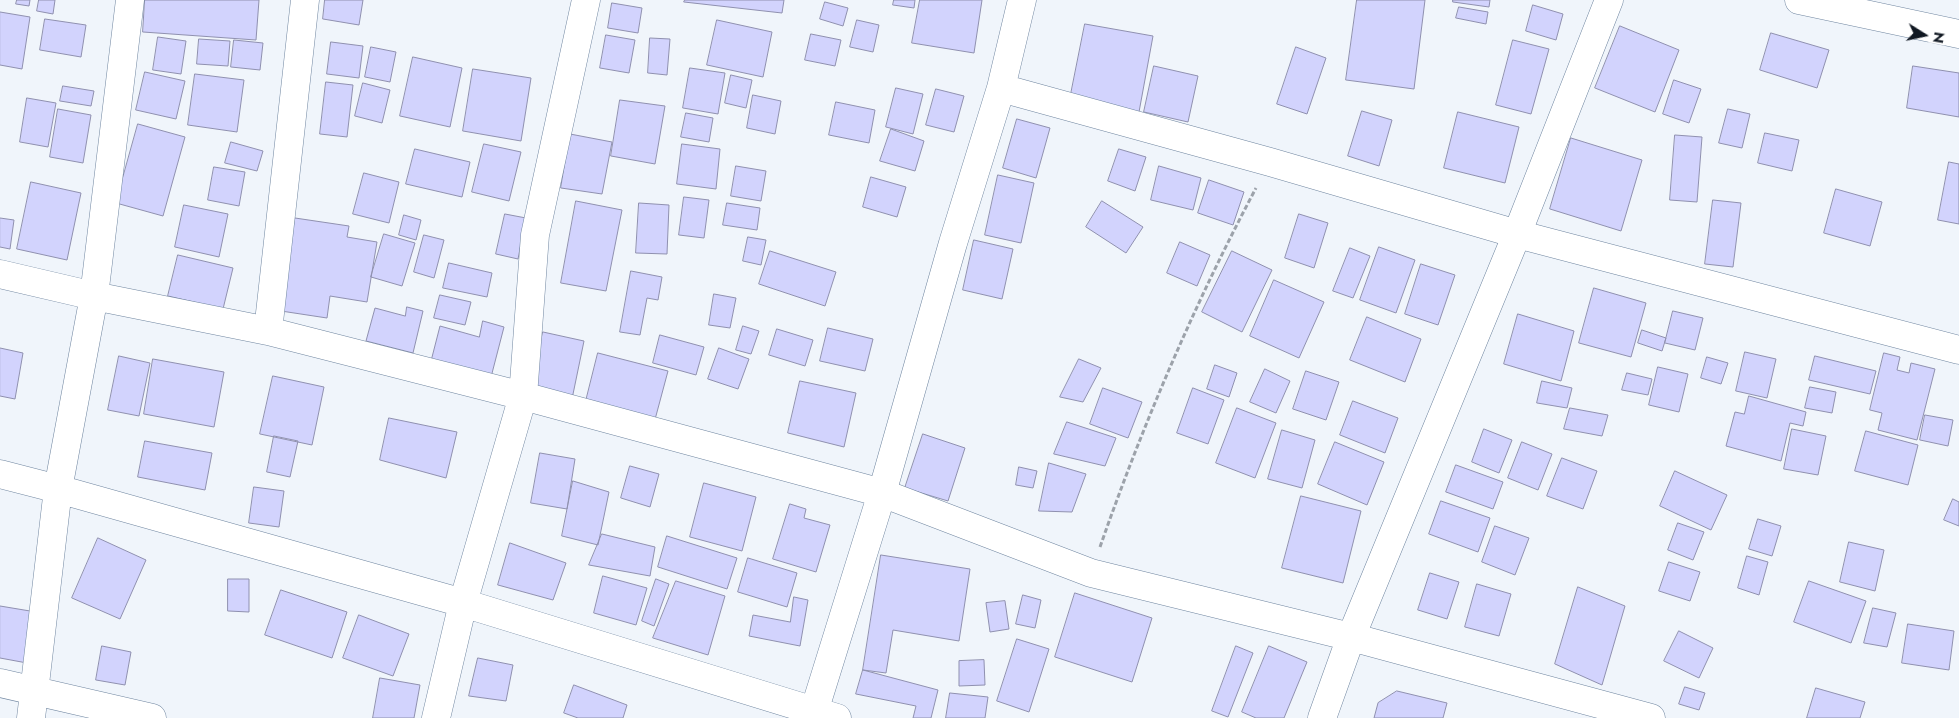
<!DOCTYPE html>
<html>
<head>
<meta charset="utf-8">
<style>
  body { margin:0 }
  #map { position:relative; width:1959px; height:718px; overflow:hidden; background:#f0f5fb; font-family:Jost,sans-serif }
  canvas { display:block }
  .north { position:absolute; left:1899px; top:10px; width:50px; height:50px; -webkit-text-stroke:4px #fff; paint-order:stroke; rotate:100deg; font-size:14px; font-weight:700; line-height:20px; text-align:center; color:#101822 }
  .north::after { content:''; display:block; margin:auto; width:18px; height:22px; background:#101822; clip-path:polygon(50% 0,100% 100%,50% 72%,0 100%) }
</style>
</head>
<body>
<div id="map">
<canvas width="1959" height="718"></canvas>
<div class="north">N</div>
</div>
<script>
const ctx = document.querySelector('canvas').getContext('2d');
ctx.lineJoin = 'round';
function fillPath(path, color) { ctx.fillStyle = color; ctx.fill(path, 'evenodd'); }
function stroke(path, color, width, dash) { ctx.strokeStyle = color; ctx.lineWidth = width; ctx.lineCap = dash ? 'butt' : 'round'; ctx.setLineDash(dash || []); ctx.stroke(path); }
const building = new Path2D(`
  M17,0H30L29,6L16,4Z
  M39,0H55L53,14L37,11Z
  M145,0H259L256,40L143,32Z
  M325,0H363L359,25L323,19Z
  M685,0H784L782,13L684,2Z
  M894,0H915L914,8L893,5Z
  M920,0H982L974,53L912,43Z
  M1357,0H1425L1414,89L1346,80Z
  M1453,0H1490L1489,7L1453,2Z
  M825,2L848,8L843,26L820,19Z
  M612,3L642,8L638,33L608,28Z
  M1533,5L1563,14L1556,40L1526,31Z
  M1459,7L1488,12L1486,24L1456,18Z
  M0,12L30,17L22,69L0,65Z
  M45,19L86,25L81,57L40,50Z
  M717,20L772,32L763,77L707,65Z
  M857,20L879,25L873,52L850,47Z
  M1085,24L1153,36L1139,112L1070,99Z
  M1620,26L1679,50L1655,112L1595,88Z
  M1771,33L1829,50L1817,88L1760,70Z
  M811,34L841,40L835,66L805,60Z
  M606,35L635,40L629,73L600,68Z
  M158,37L186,41L181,74L153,70Z
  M650,38L670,39L667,75L648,73Z
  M199,39L230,41L228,66L197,64Z
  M234,40L263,43L260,70L231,67Z
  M1513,40L1549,49L1531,114L1496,105Z
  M331,42L363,46L359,78L327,74Z
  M371,47L396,52L390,82L365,77Z
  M1296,47L1326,58L1307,114L1277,104Z
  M413,57L462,68L450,127L400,116Z
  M1154,66L1198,76L1188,122L1144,112Z
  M1913,66L1959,73V117L1907,108Z
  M690,68L725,73L718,114L683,108Z
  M473,69L531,78L521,141L463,131Z
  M145,72L185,81L176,119L136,110Z
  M195,74L244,80L237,132L188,125Z
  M731,75L752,80L746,108L725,103Z
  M1674,80L1701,89L1689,123L1663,114Z
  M326,82L353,85L347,137L320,134Z
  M363,83L390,90L382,123L355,116Z
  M63,86L94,91L91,106L60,101Z
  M896,88L923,94L913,134L886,127Z
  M936,89L964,96L954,132L926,125Z
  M753,95L781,101L775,134L747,128Z
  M27,98L56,103L48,147L20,142Z
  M620,100L665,106L655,164L611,156Z
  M836,102L875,110L869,143L829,135Z
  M58,109L91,115L83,163L50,157Z
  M1728,109L1750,114L1742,148L1719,143Z
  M1362,111L1392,120L1379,166L1348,156Z
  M1458,112L1519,127L1505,183L1444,168Z
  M686,113L713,118L709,142L681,137Z
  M1017,119L1050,128L1036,178L1003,168Z
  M138,124L185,137L163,216L116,203Z
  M891,129L924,141L915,171L880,161Z
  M1765,133L1799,140L1792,171L1758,163Z
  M570,134L612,142L602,194L561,188Z
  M1675,135L1702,137L1697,202L1670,200Z
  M1571,138L1642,160L1621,231L1550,209Z
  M231,142L263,151L257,171L225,163Z
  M484,144L521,152L509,201L472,192Z
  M682,144L720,149L716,189L677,184Z
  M415,149L470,162L462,197L406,184Z
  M1119,149L1146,157L1135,191L1108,181Z
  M1949,162L1959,164V224L1938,220Z
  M736,166L766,171L761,201L731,196Z
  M1159,166L1201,178L1193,210L1151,200Z
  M214,167L245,172L239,206L208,200Z
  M364,173L399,182L389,223L353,214Z
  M998,175L1034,183L1021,243L985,235Z
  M871,177L906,187L897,217L863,207Z
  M1209,180L1244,192L1233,225L1198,213Z
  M31,182L81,193L67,260L17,249Z
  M1836,189L1882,202L1870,246L1824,233Z
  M684,197L709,200L704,238L679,235Z
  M1713,200L1741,203L1733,267L1705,264Z
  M576,201L622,210L606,291L561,283Z
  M1102,201L1143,227L1126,253L1086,227Z
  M639,203L669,205L667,254L636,253Z
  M727,203L760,208L757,230L723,225Z
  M184,205L228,214L219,257L175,247Z
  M505,214L526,218L518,259L496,254Z
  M1299,214L1328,223L1314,268L1285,258Z
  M404,215L421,220L416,240L399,235Z
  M0,218L14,220L10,249L0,247Z
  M295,218L349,226L347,237L377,242L367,302L330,296L327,318L281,311Z
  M384,234L415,243L402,286L371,277Z
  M424,235L444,240L434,278L414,272Z
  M748,237L766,240L761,265L743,261Z
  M974,240L1013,249L1002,299L963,290Z
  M1180,242L1210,255L1197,286L1167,273Z
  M1379,247L1415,260L1396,313L1360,300Z
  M1350,248L1370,256L1353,298L1333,291Z
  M770,251L836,272L825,306L759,284Z
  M1232,251L1272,270L1242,332L1202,312Z
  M178,255L233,268L223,309L168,296Z
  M449,263L492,273L487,297L443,288Z
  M1421,264L1455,275L1438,325L1405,314Z
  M631,271L662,277L658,300L647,298L640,335L620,332Z
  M1274,280L1324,302L1299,358L1250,336Z
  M1594,288L1646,303L1631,357L1579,343Z
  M714,294L736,298L730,328L709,325Z
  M440,295L471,302L465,325L434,318Z
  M407,307L423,311L413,353L366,341L375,308L405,316Z
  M1673,311L1703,318L1695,350L1665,343Z
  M1518,314L1574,331L1561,381L1504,364Z
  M1367,317L1421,339L1405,382L1350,360Z
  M483,321L504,327L490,381L430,365L440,326L479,337Z
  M743,326L759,331L751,354L736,350Z
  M828,328L873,339L865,371L820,361Z
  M777,329L813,340L805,366L769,355Z
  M1642,330L1666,338L1662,351L1638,343Z
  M543,332L584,341L572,399L530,390Z
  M660,335L704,347L696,375L653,363Z
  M0,348L23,353L15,399L0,396Z
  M719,348L749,359L738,389L708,379Z
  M1745,352L1776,359L1767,398L1736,391Z
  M598,353L668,371L653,427L584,409Z
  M1884,353L1900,357L1897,370L1909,373L1911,363L1935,369L1917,440L1878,430L1882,413L1870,410Z
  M119,356L150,363L139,416L108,410Z
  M1815,356L1876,371L1870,394L1809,380Z
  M1707,357L1728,363L1721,384L1701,378Z
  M153,359L224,372L214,427L144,414Z
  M1079,359L1101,368L1083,402L1060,397Z
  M1215,365L1237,373L1229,397L1207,389Z
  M1658,367L1688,374L1679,412L1649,405Z
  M1265,369L1290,381L1276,413L1250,402Z
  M1306,371L1339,382L1326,420L1293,409Z
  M1627,373L1652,379L1648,395L1622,390Z
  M273,376L324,387L312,445L260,434Z
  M800,381L856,393L844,447L788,433Z
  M1542,381L1572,388L1567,408L1537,403Z
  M1810,387L1836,392L1832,413L1805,408Z
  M1103,388L1142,402L1128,438L1090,424Z
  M1193,388L1224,400L1208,444L1177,433Z
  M1749,396L1806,412L1803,426L1790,423L1781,461L1726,446L1735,412L1744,414Z
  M1353,401L1398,418L1385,453L1340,435Z
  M1237,408L1276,423L1255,478L1216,463Z
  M1570,408L1608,415L1602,436L1564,429Z
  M1925,415L1953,420L1948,446L1920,440Z
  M389,418L457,432L446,478L380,460Z
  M1067,422L1116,438L1105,466L1054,454Z
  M1484,429L1512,440L1499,473L1472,462Z
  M1792,429L1826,436L1818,475L1784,469Z
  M1282,430L1315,440L1302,488L1268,479Z
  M1866,431L1918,445L1908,485L1855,471Z
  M923,434L965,448L948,501L905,488Z
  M274,436L298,441L290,477L267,472Z
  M145,441L212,453L205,490L138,477Z
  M1335,442L1384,462L1367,505L1318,484Z
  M1522,442L1552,454L1538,490L1508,478Z
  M540,453L575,459L567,509L531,503Z
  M1562,458L1597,471L1583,509L1547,496Z
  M1049,463L1086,474L1072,512L1039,511Z
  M1456,465L1503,482L1493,509L1446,492Z
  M630,466L659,474L650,507L621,498Z
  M1019,467L1037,471L1033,488L1016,485Z
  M1675,471L1727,495L1711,530L1660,506Z
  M573,481L609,492L598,545L562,536Z
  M704,483L756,497L742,551L690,537Z
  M254,487L284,491L279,527L249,523Z
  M1301,496L1361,511L1343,583L1282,568Z
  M1953,499L1959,502V526L1944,520Z
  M1441,501L1490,518L1478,552L1429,534Z
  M790,504L806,509L804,518L830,525L816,572L773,559Z
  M1758,519L1781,526L1772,556L1749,549Z
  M1678,523L1704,532L1693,560L1668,550Z
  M1495,526L1529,538L1515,575L1482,562Z
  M602,534L655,547L650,576L589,565Z
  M667,536L737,558L727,589L658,567Z
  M98,538L146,560L120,619L72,598Z
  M1849,542L1884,550L1875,591L1840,582Z
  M510,543L566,563L553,600L498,585Z
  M881,555L970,569L959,641L893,630L886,673L863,670Z
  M1747,556L1768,562L1759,595L1738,588Z
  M748,558L797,573L787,607L738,592Z
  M1669,562L1700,572L1690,601L1659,591Z
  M1430,573L1459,582L1447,619L1418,610Z
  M603,576L647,588L636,625L594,613Z
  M228,579H249V612L228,611Z
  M656,579L669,584L654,626L642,621Z
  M676,581L725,596L708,655L653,638Z
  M1809,581L1866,601L1851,643L1794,622Z
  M1477,584L1511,594L1499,636L1465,627Z
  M1578,587L1625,606L1602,685L1555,664Z
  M281,590L347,612L332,658L265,635Z
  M1075,593L1152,618L1132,682L1055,657Z
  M1023,595L1041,600L1035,628L1016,624Z
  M794,597L808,600L800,646L749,636L753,615L790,622Z
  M1005,601L1009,629L990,632L986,603Z
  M0,606L36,612L27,663L0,658Z
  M1873,608L1896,613L1887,647L1864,643Z
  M359,615L409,634L393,676L343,658Z
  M1908,624L1954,631L1949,670L1902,663Z
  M1679,631L1713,648L1699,678L1664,661Z
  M1017,639L1049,649L1029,712L997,701Z
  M102,646L131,652L125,685L96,680Z
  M1236,646L1253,653L1228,717L1212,711Z
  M1269,646L1307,662L1284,718H1256L1242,712Z
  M478,658L513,665L506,701L469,696Z
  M984,660L985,685L959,686V661Z
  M863,670L938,690L931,718H913L916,706L856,694Z
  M380,678L420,685L414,718H373Z
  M574,685L627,705L623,718H578L564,713Z
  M1685,687L1705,693L1699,710L1679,704Z
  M1816,688L1865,702L1860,718H1807Z
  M1397,691L1447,703L1443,718H1374L1378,703Z
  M950,693L988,697L985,718H946Z`);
const path = new Path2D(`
  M1100,547C1143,424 1195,303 1256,188`);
const minor = new Path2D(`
  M1799,0L1959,34
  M1001,88L1270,162L1517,234L1959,350
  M0,274L94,296L268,331L523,396L882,493L1091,573L1351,637L1651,718
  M268,331L305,0
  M0,474L58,489L463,603L837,718
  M0,683L152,718
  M31,718L58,489L94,296L130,0
  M436,718L463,603L523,396L535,235L586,0
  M812,718L882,493L953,243L1001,88L1022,0
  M1322,718L1351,637L1517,234L1609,0`);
fillPath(building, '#d2d3fd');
stroke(building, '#8f90af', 1);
stroke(minor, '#7086a0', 29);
stroke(path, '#9ca2aa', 3, [5, 2.5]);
stroke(minor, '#fff', 28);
</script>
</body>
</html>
